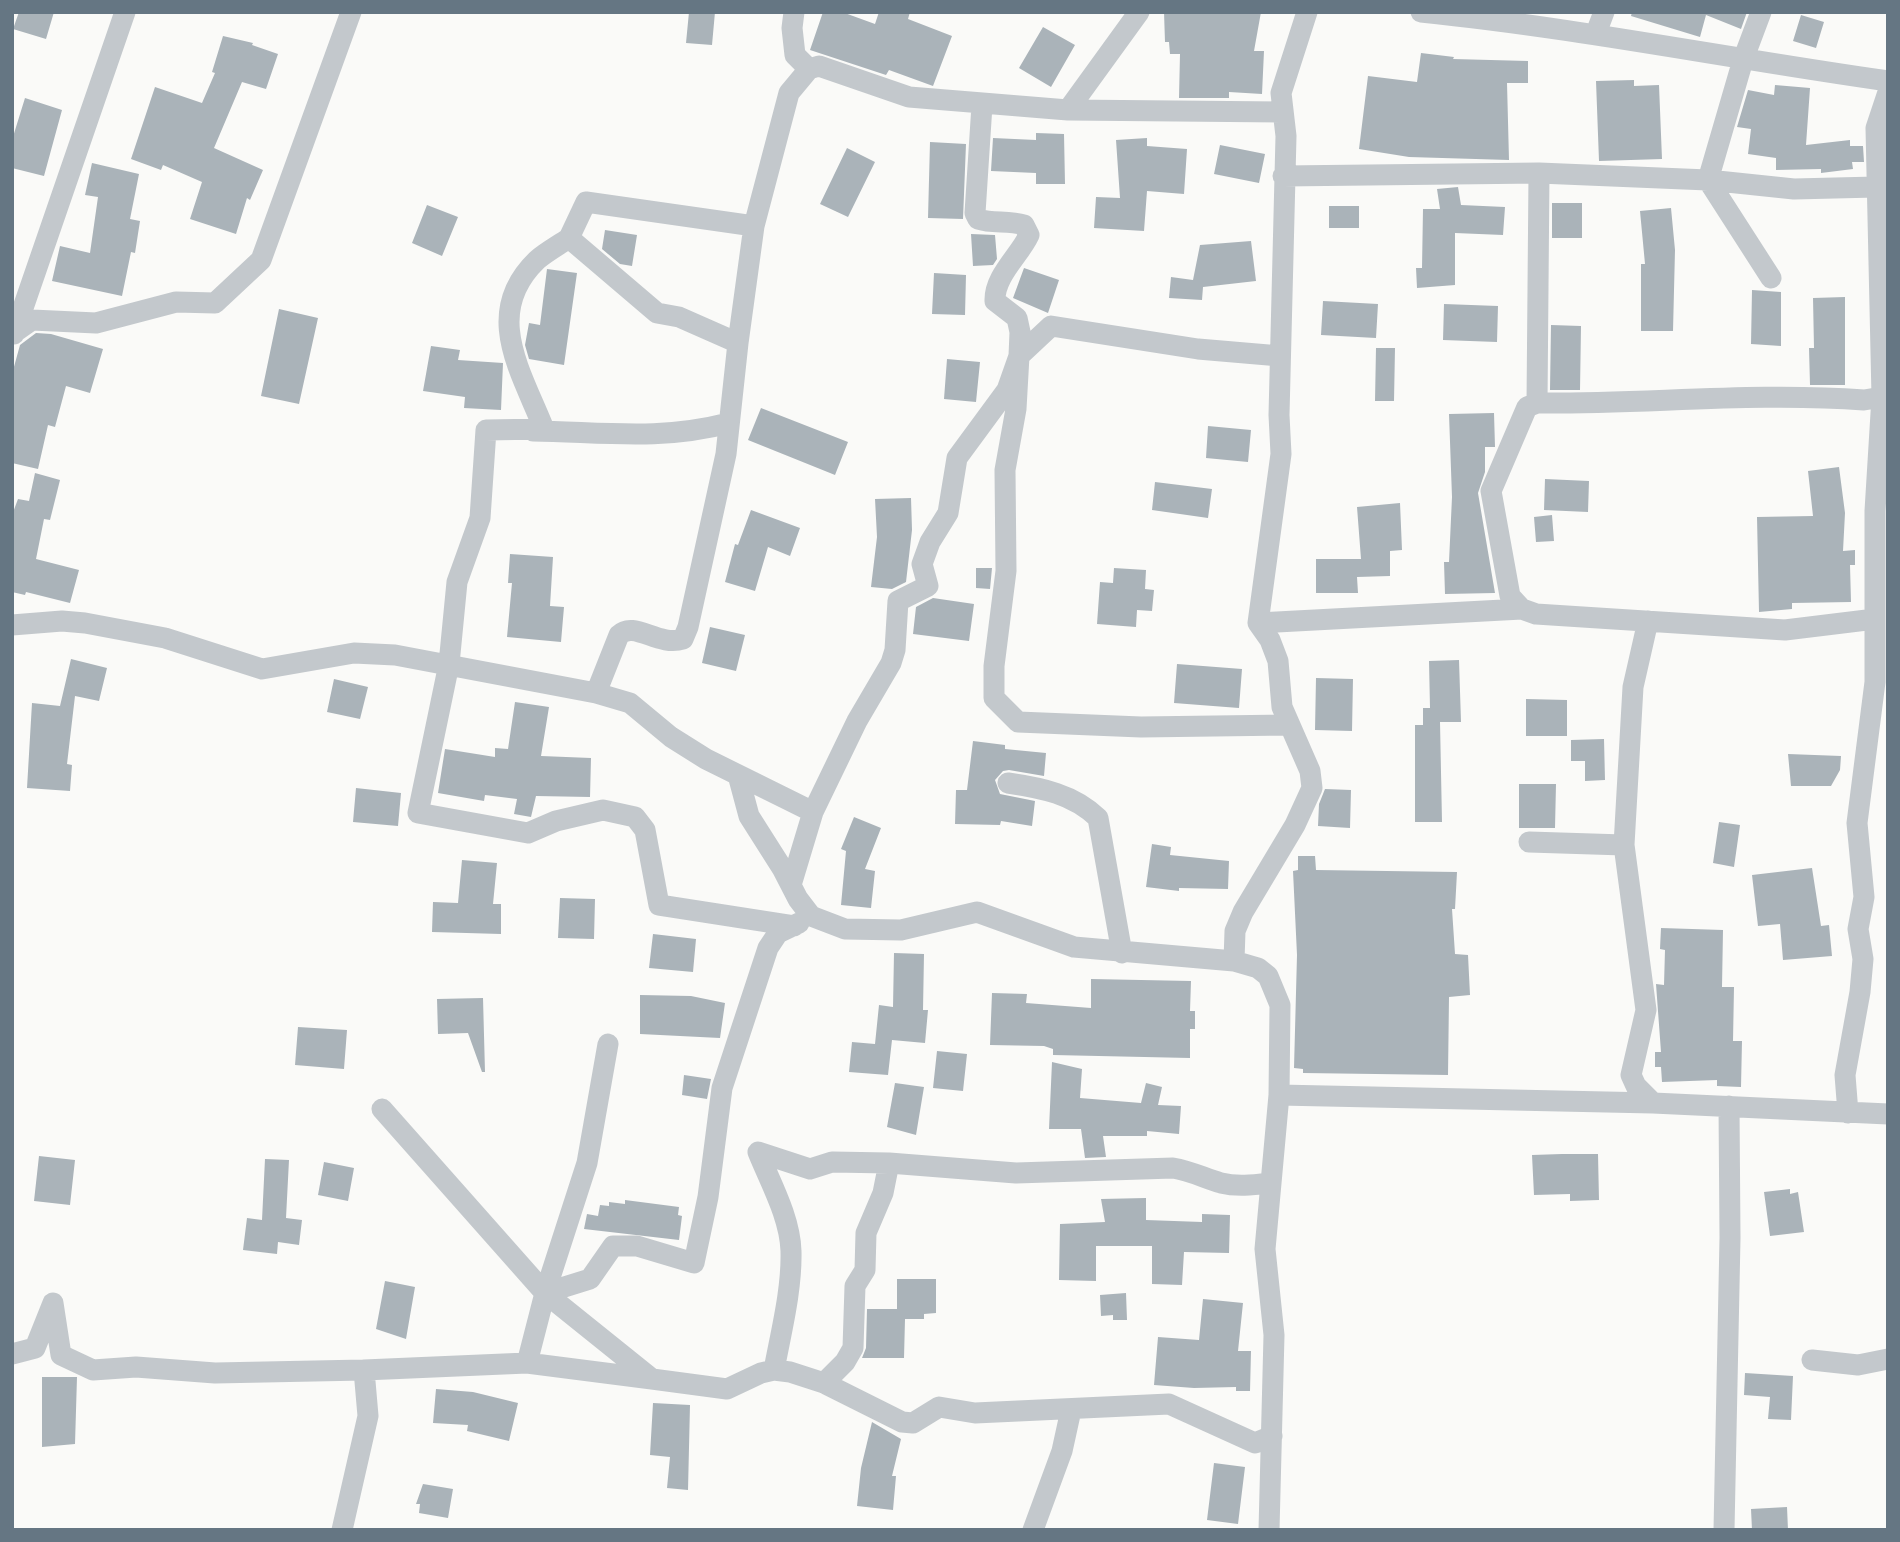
<!DOCTYPE html>
<html>
<head>
<meta charset="utf-8">
<style>
  body { margin:0 }
  #map { position:relative; width:1900px; height:1542px; overflow:hidden; background:#fafaf8; font-family:"Alegreya Sans",sans-serif }
  canvas { display:block }
  .frame { position:absolute; inset:0; border:14px solid #657683; pointer-events:none }
</style>
</head>
<body>
<div id="map">
<canvas width="1900" height="1542"></canvas>
<div class="frame"></div>
</div>
<script>
const ctx = document.querySelector('canvas').getContext('2d');
ctx.lineJoin = 'round';
function fillPath(path, color) { ctx.fillStyle = color; ctx.fill(path, 'evenodd'); }
function stroke(path, color, width, dash) { ctx.strokeStyle = color; ctx.lineWidth = width; ctx.lineCap = dash ? 'butt' : 'round'; ctx.setLineDash(dash || []); ctx.stroke(path); }
const building = new Path2D(`
  M19,12H54L46,39L13,29Z
  M689,12H715L712,45L686,43Z
  M823,12H842L875,24L879,12H910L908,19L952,36L933,86L889,70L886,75L810,50Z
  M1164,12H1261L1254,51H1264L1262,94L1229,92V98H1179L1180,54H1170L1169,42H1165Z
  M1632,12H1747L1741,29L1706,15L1700,37L1631,16Z
  M1801,15L1824,22L1816,48L1793,41Z
  M1043,27L1075,45L1051,87L1019,68Z
  M223,36L253,43L252,45L278,54L266,89L242,82L214,148L263,170L250,200L247,198L236,234L190,219L202,182L163,165L161,170L131,159L155,87L202,103L215,73L212,72Z
  M1421,53L1454,57L1453,59L1528,61V83H1507L1509,160L1409,157L1359,149L1368,76L1417,82Z
  M1634,80V86L1659,85L1662,159L1599,161L1596,81Z
  M1775,85L1810,88L1806,145L1850,140V146H1863L1864,162H1852L1853,169L1821,173V169L1776,170V158L1748,154L1751,129L1737,127L1748,90L1774,95Z
  M25,98L62,110L44,176L12,168V140Z
  M1036,133L1064,134L1065,184H1036V173L991,171L993,138L1036,140Z
  M1147,138V146L1187,149L1184,194L1147,191L1144,231L1094,228L1096,197L1120,198L1116,140Z
  M930,142L966,144L963,219L928,218Z
  M1220,145L1265,154L1259,183L1214,174Z
  M847,148L875,162L848,217L820,204Z
  M92,163L139,174L130,219L140,221L135,253L131,252L122,296L52,281L60,246L90,253L98,197L85,195Z
  M1458,187L1461,205L1505,207L1503,235L1455,233V285L1417,288L1416,268H1422L1423,209H1440L1437,189Z
  M1552,203H1582V238H1552Z
  M427,205L458,217L442,256L412,243Z
  M1329,206H1359V228H1329Z
  M1671,208L1675,250L1673,331H1641V264H1645L1640,211Z
  M605,230L637,235L632,266L620,264L602,249Z
  M971,234L995,235L997,259L993,265L973,266Z
  M1251,241L1256,281L1203,287L1202,300L1169,298L1171,277L1193,280L1200,245Z
  M1024,268L1059,280L1048,313L1013,298Z
  M547,269L577,273L564,365L529,359L525,345L529,323L540,325Z
  M934,273L966,275L965,315L932,314Z
  M1752,290L1781,292V346L1751,344Z
  M1845,297V385H1810L1809,348H1814L1813,298Z
  M1323,301L1378,304L1376,338L1321,335Z
  M1444,304L1498,306L1497,342L1443,340Z
  M279,309L318,318L299,404L261,396Z
  M1551,325L1581,326L1580,390H1550Z
  M36,333L51,334L103,349L90,393L66,386L55,427L48,425L38,469L12,463V374L20,345Z
  M431,346L460,350L458,360L503,363L501,410L464,408L465,397L423,391Z
  M1376,348H1395L1394,401H1375Z
  M947,359L980,362L976,402L944,399Z
  M761,408L848,442L835,475L748,440Z
  M1494,413L1495,447H1485V472L1478,493L1495,593L1445,594L1444,562H1449L1452,497L1449,414Z
  M1208,426L1251,430L1248,462L1206,458Z
  M1839,467L1845,513L1843,551L1855,550V565H1850L1851,602L1792,603V609L1759,612L1757,517L1813,516L1808,471Z
  M35,473L60,480L50,520L44,519L36,559L79,570L70,603L26,592L25,595L12,592V515L18,499L29,501Z
  M1545,479L1589,481L1588,512L1544,510Z
  M1155,482L1212,489L1208,518L1152,510Z
  M911,498L912,530L906,582L892,589L871,587L877,537L875,499Z
  M1400,503L1402,550L1390,551V576L1357,577L1358,593H1316V559H1361L1357,507Z
  M751,510L800,528L790,556L768,547L755,591L725,582L735,544L738,545Z
  M1552,515L1554,541L1536,542L1534,517Z
  M510,554L553,557L550,606L564,607L561,642L507,637L512,583H508Z
  M976,568H992L990,589L976,588Z
  M1114,568L1146,570L1145,589L1154,590L1152,611L1137,610L1136,627L1097,624L1100,582L1113,583Z
  M933,598L974,604L969,641L913,634L916,607Z
  M710,627L745,635L736,671L702,663Z
  M71,659L107,668L99,701L75,696L67,764L72,765L70,791L27,788L32,703L60,706Z
  M1459,660L1461,722H1440L1442,822H1415V725H1423V708H1430L1429,661Z
  M1177,664L1242,669L1239,708L1174,703Z
  M1316,678L1353,679L1352,731L1315,730Z
  M334,679L368,687L360,719L327,712Z
  M1526,699L1567,700V736H1526Z
  M515,702L549,707L541,756L591,758L590,797L536,796L531,817L514,814L517,799L485,795L484,801L438,793L445,749L495,757V748L508,749Z
  M1604,739L1605,780L1585,781V761H1571V740Z
  M973,741L1005,745V749L1046,753L1044,776L1009,770L1003,771L995,780L1000,794L1035,801L1032,826L1001,821L1000,825L955,824L956,790H967Z
  M1788,754L1841,756L1840,770L1831,786H1791Z
  M1519,784H1556L1555,828H1519Z
  M356,788L401,793L398,826L353,822Z
  M1325,789L1351,790L1350,828L1318,826L1319,804Z
  M854,817L881,828L865,869L875,871L871,908L841,905L846,851L841,849Z
  M1719,822L1740,825L1734,867L1713,863Z
  M1152,844L1171,847L1170,855L1229,861L1228,889L1179,888V891L1146,887Z
  M1298,856H1315L1316,870L1457,872L1455,909H1452L1455,954L1468,955L1470,995L1449,997L1448,1075L1303,1073V1069L1294,1068L1297,955L1293,871L1298,870Z
  M462,860L497,863L493,904H501V934L432,932L433,902L458,903Z
  M1812,868L1821,926L1829,925L1832,956L1783,960L1780,924L1758,926L1752,875Z
  M560,898L595,899L594,939L558,938Z
  M1661,928L1723,930L1722,987H1734L1733,1041H1742L1741,1087L1717,1086V1080L1662,1082L1661,1067H1655V1052H1661L1656,984L1664,985L1665,950L1660,949Z
  M653,934L696,939L693,972L649,968Z
  M894,953L924,954L923,1010H928L925,1043L892,1040L888,1075L849,1072L852,1042L875,1044L879,1005L893,1007Z
  M1091,979L1191,981L1190,1011H1195V1029H1190V1058L1053,1055V1049L1044,1046L990,1045L992,993L1027,994L1026,1003L1091,1008Z
  M640,995L691,996L725,1003L720,1038L640,1034Z
  M483,998L485,1072H482L468,1033L438,1034L437,999Z
  M298,1027L347,1030L344,1069L295,1065Z
  M937,1051L967,1054L963,1091L933,1088Z
  M1052,1062L1082,1069L1080,1098L1141,1103L1146,1083L1162,1087L1158,1105L1181,1106L1179,1134L1147,1131V1136H1103L1106,1157L1085,1158L1081,1129H1049Z
  M684,1075L711,1079L707,1099L682,1095Z
  M895,1083L924,1087L916,1135L887,1127Z
  M1562,1154H1598L1599,1200L1570,1201V1194L1534,1195L1532,1155Z
  M39,1156L75,1160L70,1205L34,1201Z
  M265,1159L289,1160L286,1218L302,1220L299,1245L278,1242L277,1254L243,1250L247,1218L262,1220Z
  M324,1162L354,1168L348,1201L318,1195Z
  M1790,1189V1194L1798,1192L1804,1232L1770,1236L1764,1192Z
  M1146,1198V1220L1202,1222V1214L1230,1215L1229,1253L1184,1252L1182,1285L1152,1284V1246H1096V1281L1059,1280L1060,1224L1105,1222L1101,1199Z
  M625,1200L679,1207L678,1215L682,1216L679,1240L584,1229L587,1214L598,1216L600,1205L609,1206V1202L625,1204Z
  M897,1279H936V1313L924,1314V1319H905L904,1358H862L866,1348L867,1309H897Z
  M385,1281L415,1287L406,1339L376,1329Z
  M1126,1293L1127,1320H1113V1315L1101,1316L1100,1295Z
  M1203,1299L1243,1303L1238,1351H1251L1250,1391H1236V1387L1194,1388L1154,1385L1158,1337L1199,1340Z
  M1745,1373L1793,1376L1791,1420L1768,1419L1770,1397L1744,1395Z
  M42,1377H77L75,1444L42,1447Z
  M436,1389L473,1392L518,1403L509,1441L467,1431L468,1425L433,1423Z
  M653,1403L690,1405L688,1490L667,1488L670,1457L650,1455Z
  M872,1422L901,1439L892,1476H896L893,1510L857,1506L861,1468Z
  M1214,1463L1245,1467L1238,1524L1207,1520Z
  M423,1484L453,1489L448,1518L419,1513L420,1504H416Z
  M1787,1507L1788,1530H1752L1751,1509Z`);
const minor = new Path2D(`
  M794,12L792,28L795,55L809,69
  M1421,12C1578,28 1732,59 1888,81
  M1761,12L1743,60L1708,180L1794,189L1876,187
  M1596,33L1604,12
  M1068,110L1282,112
  M1283,176L1539,173L1708,180L1771,278
  M569,238L586,202L754,226
  M15,332L32,320L96,323L176,302L215,303L261,260L351,12
  M14,334L125,12
  M1280,356L1198,349L1051,326L1019,356L1016,409L1005,470L1006,571L994,666V698L1018,722L1141,727L1288,725
  M1537,403L1539,173
  M533,431C603,432 659,441 729,423
  M1522,609L1510,596L1491,491L1527,407L1537,403C1646,404 1755,392 1864,400L1882,397
  M1258,623L1522,609L1536,614L1785,630L1875,619
  M12,625L62,621L85,623L165,638L262,669L354,653L395,655L596,693L630,703L671,737L706,759L813,812
  M596,693L619,635C634,620 658,647 683,639L688,627L726,454L738,343
  M738,775L749,816L782,868L798,899L811,916L845,929L901,930L977,912L1074,947L1234,961L1258,968L1268,976L1280,1005L1279,1095L1265,1249L1274,1335L1269,1530
  M1008,783C1042,788 1073,794 1098,818L1122,953
  M1529,842L1624,845L1646,1010L1631,1075L1636,1086L1653,1103
  M1624,845L1633,687L1648,621
  M791,885L813,812L857,721L891,663L895,650L898,601L928,586L922,564L930,542L948,513L957,458L1007,390L1019,356L1020,332L1017,318L995,301C994,276 1020,255 1029,235L1024,225C1008,220 993,224 978,219L975,213L982,105
  M794,926L659,905L645,830L635,817L603,810L556,821L528,833L418,813L449,664L457,582L480,518L486,430L544,429C521,371 482,313 537,260C546,252 559,245 569,238L657,313L679,317L738,343L754,226L789,93L809,69L819,66L909,97L1068,110L1139,12
  M1234,961L1235,931L1243,912L1295,825L1312,788L1310,771L1282,707L1278,661L1270,640L1258,623L1281,454L1279,415L1286,136L1281,93L1307,12
  M1279,1095L1653,1103L1888,1114
  M382,1109L545,1293L652,1379L727,1389L761,1373L774,1370L790,1372L824,1383L902,1422L913,1423L939,1407L975,1413L1169,1404L1255,1443L1272,1436
  M1848,1113L1845,1075L1860,992L1863,959L1858,929L1864,897L1857,823L1875,682V511L1882,397L1876,128L1888,92
  M545,1293L590,1279L613,1246H637L694,1263L708,1197L722,1088L768,948L778,933L799,923
  M12,1354L35,1348L53,1303L61,1355L93,1370L136,1367L215,1373L364,1370
  M1812,1360L1858,1365L1888,1359
  M527,1363L545,1293L587,1163L608,1044
  M774,1370C781,1332 792,1290 791,1251C790,1217 770,1182 758,1152L810,1169L832,1162L889,1163
  M824,1383L845,1362L853,1348L855,1286L865,1270L866,1233L883,1193L889,1163L1016,1173L1173,1168C1191,1171 1204,1178 1221,1183C1237,1187 1253,1185 1270,1183
  M342,1530L368,1416L364,1370L527,1363L652,1379
  M1033,1530L1062,1451L1071,1410
  M1724,1530L1730,1238L1729,1106`);
fillPath(building, '#aab3b9');
stroke(minor, '#c3c8cc', 21);
</script>
</body>
</html>
